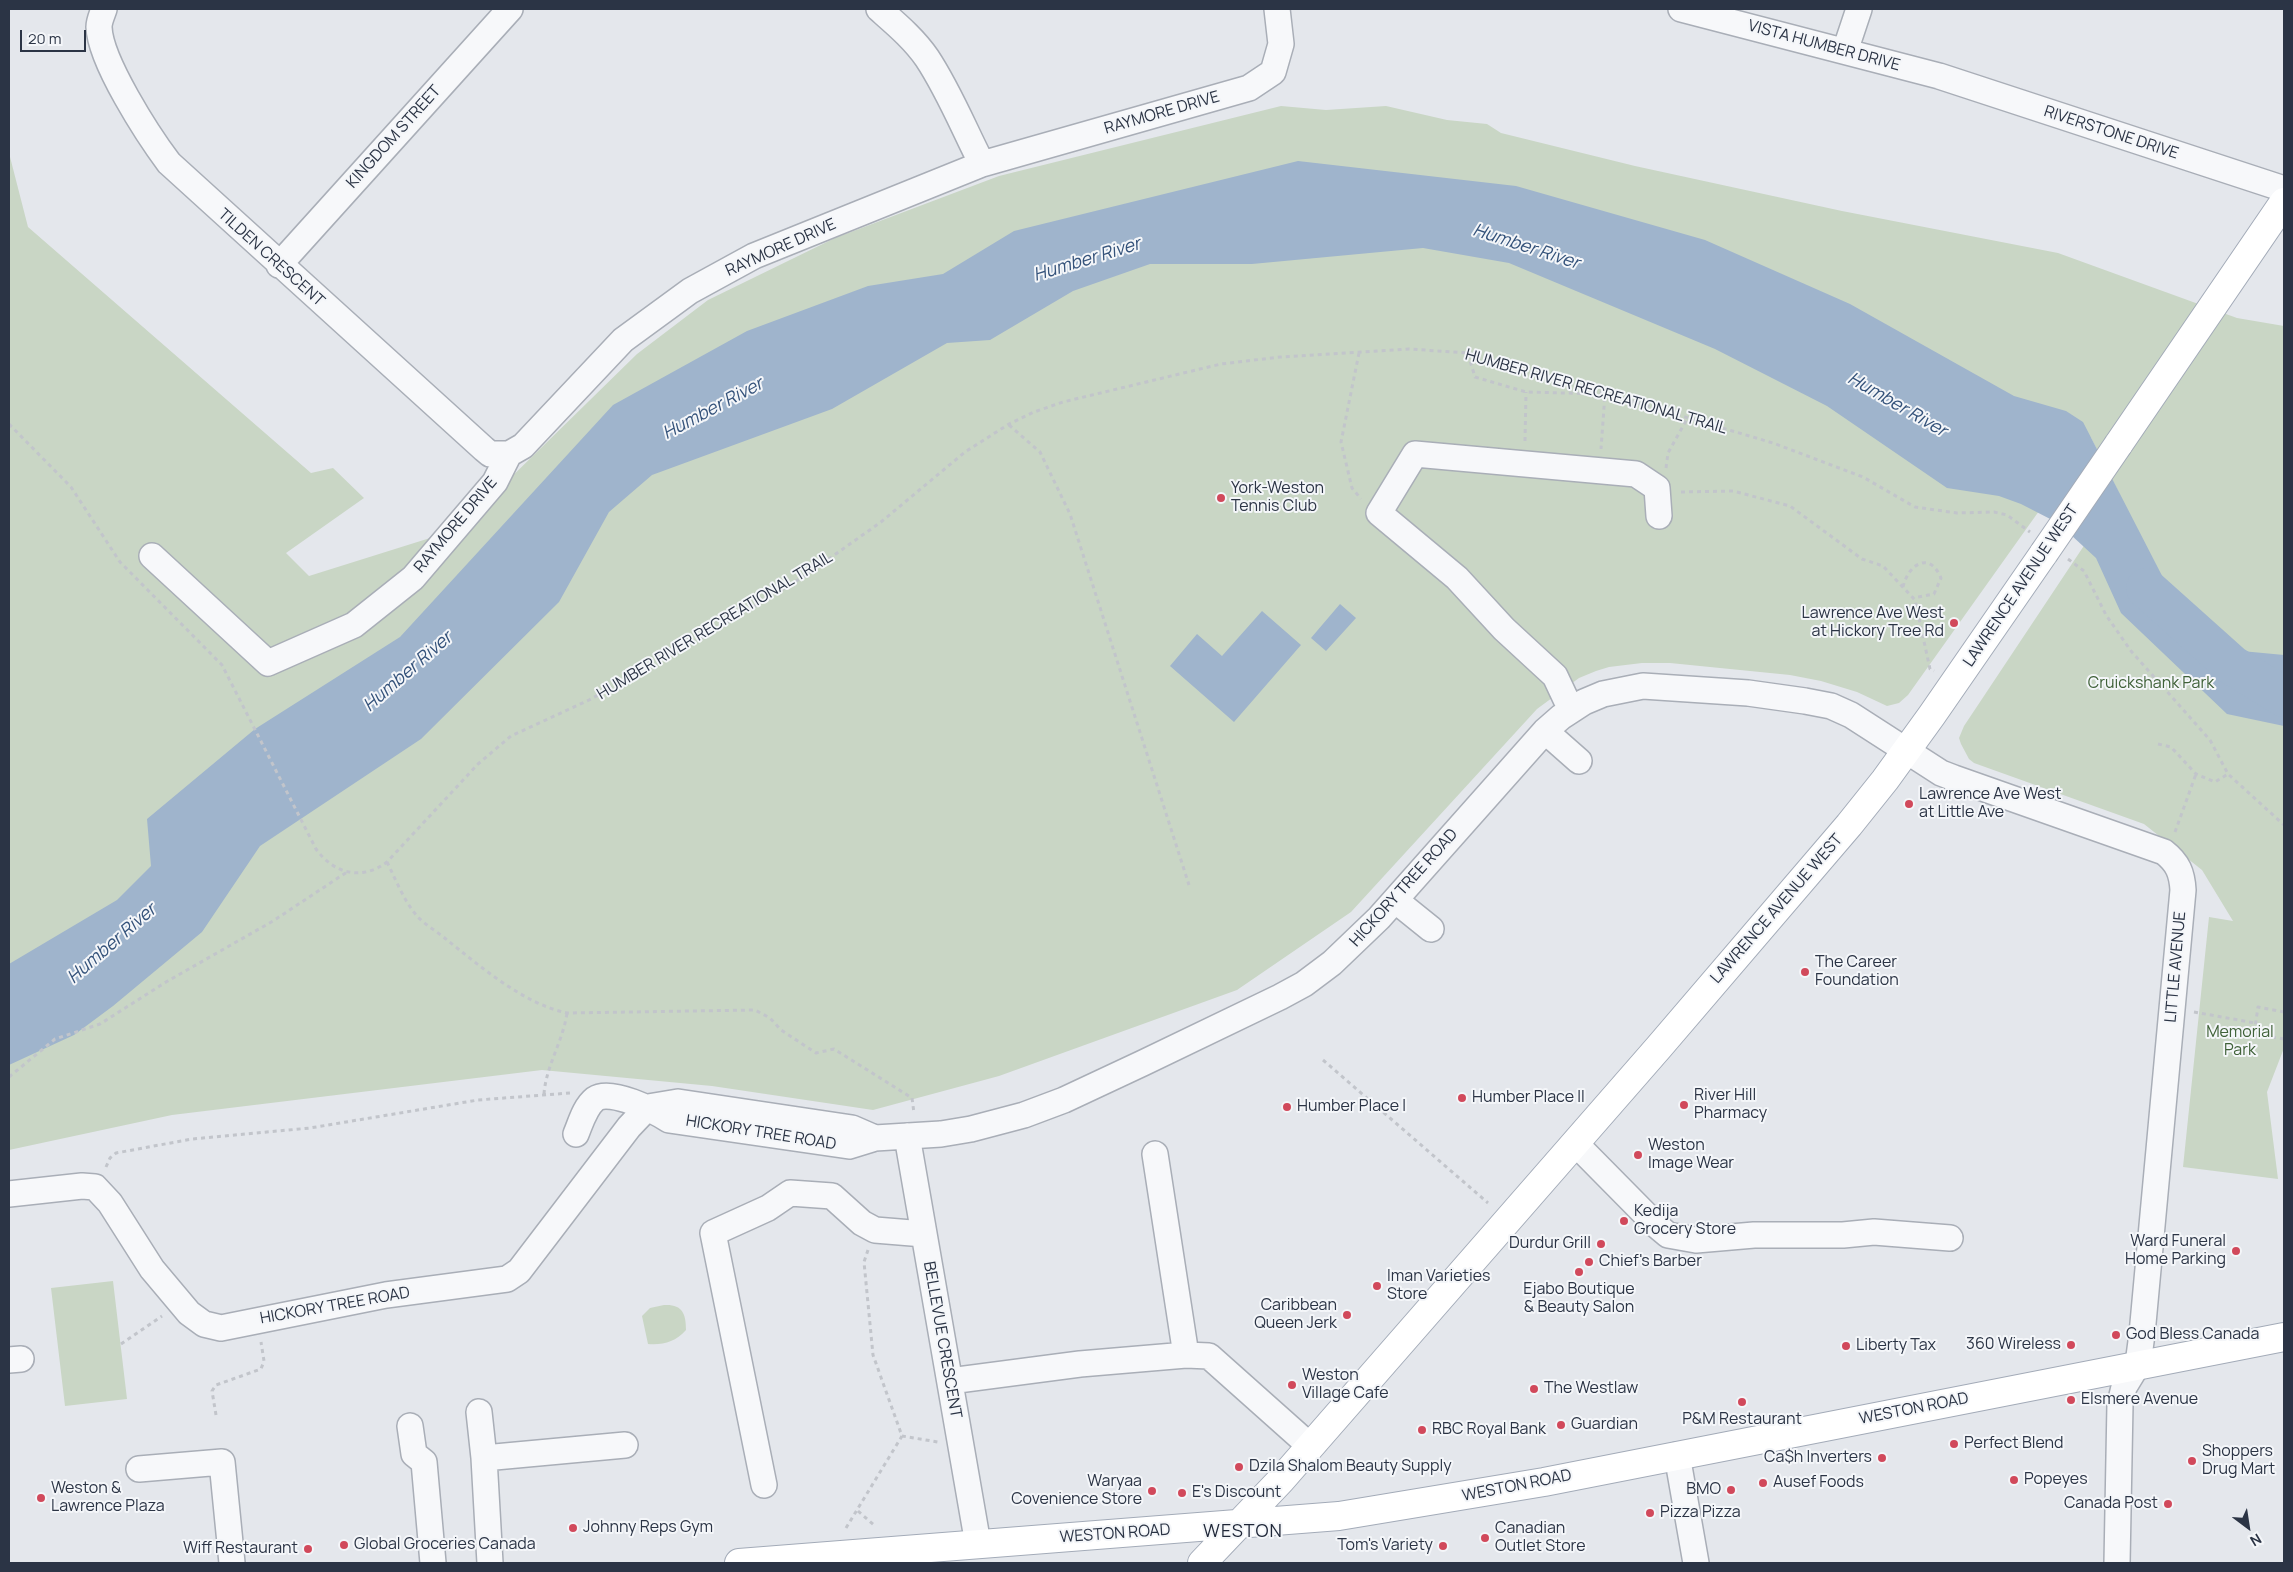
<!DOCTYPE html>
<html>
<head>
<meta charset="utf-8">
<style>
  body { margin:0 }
  #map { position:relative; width:2293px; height:1572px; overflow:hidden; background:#e4e7ec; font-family:Manrope,sans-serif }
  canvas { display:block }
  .frame { position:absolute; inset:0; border:10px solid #2b3445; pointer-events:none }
  .north { position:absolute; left:2223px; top:1502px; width:50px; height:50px; -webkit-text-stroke:4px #f4f6f9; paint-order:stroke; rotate:149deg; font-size:14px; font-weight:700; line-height:20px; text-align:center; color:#2b3445 }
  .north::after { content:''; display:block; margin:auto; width:18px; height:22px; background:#2b3445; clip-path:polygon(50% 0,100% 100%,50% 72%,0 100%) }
  .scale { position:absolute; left:20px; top:30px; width:66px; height:22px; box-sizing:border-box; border:2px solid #2b3445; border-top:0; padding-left:6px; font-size:15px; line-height:18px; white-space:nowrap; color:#2b3445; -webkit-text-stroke:4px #f4f6f9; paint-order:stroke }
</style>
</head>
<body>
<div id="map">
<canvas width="2293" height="1572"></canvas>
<div class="frame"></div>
<div class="north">N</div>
<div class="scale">20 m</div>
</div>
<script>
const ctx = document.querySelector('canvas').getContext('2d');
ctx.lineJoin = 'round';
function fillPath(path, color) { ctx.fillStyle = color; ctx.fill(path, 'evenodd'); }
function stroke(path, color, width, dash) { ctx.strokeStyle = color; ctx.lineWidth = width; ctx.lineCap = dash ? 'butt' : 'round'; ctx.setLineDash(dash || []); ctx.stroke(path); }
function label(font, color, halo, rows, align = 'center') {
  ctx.font = font + ' Manrope,sans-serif'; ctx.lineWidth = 4; ctx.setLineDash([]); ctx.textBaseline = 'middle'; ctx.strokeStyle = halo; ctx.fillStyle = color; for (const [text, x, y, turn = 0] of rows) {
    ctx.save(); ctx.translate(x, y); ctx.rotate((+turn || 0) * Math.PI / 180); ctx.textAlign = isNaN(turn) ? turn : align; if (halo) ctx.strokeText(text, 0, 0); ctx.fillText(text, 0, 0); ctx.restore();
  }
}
const green = new Path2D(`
  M1281,106L1326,110L1386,106L1447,120L1487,124L1501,133L1635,166L1842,211L2058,253L2237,318L2284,326V1048L2267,1092L2278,1179L2183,1167L2209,917L2233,921L2202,870L2144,824L1974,763L1969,759L1961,744L1959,738L1964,726L2119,493L2091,438L1908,695L1899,703L1887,706L1857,692L1821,681L1790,675L1670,663H1642L1609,667L1596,671L1579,678L1537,709L1351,912L1237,990L999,1076L873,1110L712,1086L542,1070L172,1115L9,1150V153L28,227L311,473L333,468L364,498L286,553L309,576L446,533L496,492L637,354L708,300L835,238L999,176Z
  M113,1281L127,1399L65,1406L51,1288Z
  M664,1305C682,1304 686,1313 686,1330C675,1342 664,1345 648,1344L642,1316L650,1308Z`);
const water = new Path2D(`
  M1298,161L1516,186L1705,240L1850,304L2014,396L2066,411L2083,422L2193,636L2210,648L2284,655V726L2227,714L2121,613L2096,558L2058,523L2021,504L1999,496L1947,488L1827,406L1715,349L1509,263L1423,248L1252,264H1150L1073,291L990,340L947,343L832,409L652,475L609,512L559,602L421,739L260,846L202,932L113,1006L74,1035L9,1065V964L117,900L151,866L147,819L255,729L400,637L613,405L747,331L868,286L943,274L1014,231Z
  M1340,604L1356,618L1326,651L1311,638Z
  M1262,611L1301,645L1234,722L1170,666L1197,634L1222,656Z`);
const river = new Path2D(`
  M2146,588L2232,665L2284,697`);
const path = new Path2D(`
  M1359,353L1341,442L1352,488L1361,499
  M1468,354L1475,377L1526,392L1605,394L1601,449
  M9,424L71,487L120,562L222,665L316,849C334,874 362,881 387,862L478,764L511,736L589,700L708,634L806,575L881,522L965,452L1009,424L1034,412L1063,402L1221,364L1280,357L1409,349L1468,353L1773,443L1863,477L1915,507L1957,513L1994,512L2007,515L2030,532
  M1009,425L1040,452L1070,514L1189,885
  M1525,441L1526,392
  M1666,468L1668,453L1687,419
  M1681,492L1733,491L1790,506L1862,559L1883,566L1915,600L1930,669L1934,671
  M2068,559L2084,571L2106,615L2131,651L2210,740L2228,774L2284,825
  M1903,587C1908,565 1929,550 1941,578L1934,594L1913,598
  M2158,744L2171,747L2196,774L2215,782L2228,774
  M2175,832L2196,774
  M387,862C396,880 404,901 417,916C425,925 438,932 447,940C481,967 524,1004 567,1013L755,1010L770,1018L781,1030L816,1053L834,1049L912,1098L914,1113
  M2194,1012L2255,1023
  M2284,1012L2258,1007L2254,1034L2284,1039
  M1323,1060L1488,1203
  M9,1077L55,1039L100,1024L166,982L273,921L347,872
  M544,1094C546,1066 563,1041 567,1013
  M106,1167L110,1158L116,1153L192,1139L310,1128L478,1100L570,1093
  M868,1250L864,1262L873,1355L902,1436L938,1442
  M121,1344L162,1316
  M216,1415L212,1391L216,1385L261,1369L264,1361L261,1342
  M858,1511L875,1526
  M846,1528L902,1436`);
const minor = new Path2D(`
  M104,9C102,15 99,21 99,27C100,61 148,135 169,163L484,449L490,454H509
  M879,9C896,24 914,39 927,58C949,91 964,129 982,164
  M1681,9L1939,76L2284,189
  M1845,51L1859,9
  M279,265L510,9
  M152,556L268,663L354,625L413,578L495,482L509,454L523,446L623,340L690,291L754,256L982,164L1249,88L1273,72L1281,44L1277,9
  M1571,710L1555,676L1504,629L1457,578L1379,513L1415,454L1636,474L1657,488L1659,516
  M1545,731L1579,761
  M1395,900L1431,929
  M576,1134C581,1122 585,1107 595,1099C611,1088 655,1111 669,1120L849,1146L875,1138L941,1134L971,1129L1024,1115L1064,1100L1143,1063L1280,997L1304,984L1332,963L1379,918L1545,731L1561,717L1584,702L1603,694L1643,686L1748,693L1805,701L1831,706L1851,715L1941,773L1954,778L2164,852C2178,863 2182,873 2183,890L2142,1334L2138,1364L2124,1387L2120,1404L2117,1563
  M907,1136L978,1544
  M1575,1143L1656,1225L1668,1235L1696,1240L1754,1235H1843L1874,1232L1950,1238
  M9,1194L82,1186L95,1187L110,1203L152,1269L189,1313L204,1324L221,1328L386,1295L507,1279L519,1271L629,1127L648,1107L678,1102L852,1128L875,1138
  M1186,1355L1209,1356L1310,1446
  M9,1360L21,1359
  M950,1381L1080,1364L1186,1355L1155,1154
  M479,1412L484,1458
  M410,1426L414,1454L424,1462L433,1563
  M1677,1455L1696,1563
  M139,1469L222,1462L232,1563
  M764,1485L713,1233L768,1208L790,1193L832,1196L862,1223L875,1230L924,1234
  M490,1563L484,1458L625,1445`);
const major = new Path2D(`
  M2118,445L2284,202
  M739,1563L1339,1516L1544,1482L2284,1337
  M1202,1563L1281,1480L1659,1047L1849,825L1885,780L1932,715L2044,553`);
const majorBridge = new Path2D(`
  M2044,553L2118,445`);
const markers = [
  [1221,498,5,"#d1495b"],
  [1954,623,5,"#d1495b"],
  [1909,804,5,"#d1495b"],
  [1805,972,5,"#d1495b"],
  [1462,1098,5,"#d1495b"],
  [1684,1105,5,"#d1495b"],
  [1287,1107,5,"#d1495b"],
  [1638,1155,5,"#d1495b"],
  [1624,1221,5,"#d1495b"],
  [1601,1244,5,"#d1495b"],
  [2236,1251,5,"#d1495b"],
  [1589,1262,5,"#d1495b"],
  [1579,1272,5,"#d1495b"],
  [1377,1286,5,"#d1495b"],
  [1347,1315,5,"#d1495b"],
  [2116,1335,5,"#d1495b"],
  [2071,1345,5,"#d1495b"],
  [1846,1346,5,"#d1495b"],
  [1292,1385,5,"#d1495b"],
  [1534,1389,5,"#d1495b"],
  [2071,1400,5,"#d1495b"],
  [1742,1402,5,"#d1495b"],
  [1561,1425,5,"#d1495b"],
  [1422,1430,5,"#d1495b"],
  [1954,1444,5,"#d1495b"],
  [1882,1458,5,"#d1495b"],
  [2192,1461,5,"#d1495b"],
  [1239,1467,5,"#d1495b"],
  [2014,1480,5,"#d1495b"],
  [1763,1483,5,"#d1495b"],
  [1731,1490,5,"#d1495b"],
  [1152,1491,5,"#d1495b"],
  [1182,1493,5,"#d1495b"],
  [41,1498,5,"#d1495b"],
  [2168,1504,5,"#d1495b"],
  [1650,1513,5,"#d1495b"],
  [573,1528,5,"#d1495b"],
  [1485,1538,5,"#d1495b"],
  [344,1545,5,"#d1495b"],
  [1443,1546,5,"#d1495b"],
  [308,1549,5,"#d1495b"]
];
const streetNames = [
  ["VISTA HUMBER DRIVE",1824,46,15],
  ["RAYMORE DRIVE",1162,113,-16],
  ["RIVERSTONE DRIVE",2111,133,18],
  ["KINGDOM STREET",394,137,-48],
  ["RAYMORE DRIVE",781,248,-24],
  ["TILDEN CRESCENT",271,258,42],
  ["HUMBER RIVER RECREATIONAL TRAIL",1596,392,16],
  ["RAYMORE DRIVE",456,525,-50],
  ["LAWRENCE AVENUE WEST",2021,586,-56],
  ["HUMBER RIVER RECREATIONAL TRAIL",715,626,-31],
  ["HICKORY TREE ROAD",1404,888,-48],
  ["LAWRENCE AVENUE WEST",1777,909,-49],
  ["LITTLE AVENUE",2176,967,-85],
  ["HICKORY TREE ROAD",761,1133,9],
  ["HICKORY TREE ROAD",335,1306,-10],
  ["BELLEVUE CRESCENT",942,1340,80],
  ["WESTON ROAD",1914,1409,-11],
  ["WESTON ROAD",1517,1486,-11],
  ["WESTON ROAD",1115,1534,-4]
];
const poiNames = [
  ["York-Weston",1231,489],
  ["Tennis Club",1231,507],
  ["Lawrence Ave West",1944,614,"right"],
  ["at Hickory Tree Rd",1944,632,"right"],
  ["Lawrence Ave West",1919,795],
  ["at Little Ave",1919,813],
  ["The Career",1815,963],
  ["Foundation",1815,981],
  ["River Hill",1694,1096],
  ["Pharmacy",1694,1114],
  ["Humber Place II",1472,1098],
  ["Humber Place I",1297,1107],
  ["Weston",1648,1146],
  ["Image Wear",1648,1164],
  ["Kedija",1634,1212],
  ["Grocery Store",1634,1230],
  ["Ward Funeral",2226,1242,"right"],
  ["Home Parking",2226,1260,"right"],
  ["Durdur Grill",1591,1244,"right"],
  ["Chief's Barber",1599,1262],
  ["Iman Varieties",1387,1277],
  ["Store",1387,1295],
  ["Ejabo Boutique",1579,1290,"center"],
  ["& Beauty Salon",1579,1308,"center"],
  ["Caribbean",1337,1306,"right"],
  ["Queen Jerk",1337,1324,"right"],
  ["God Bless Canada",2126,1335],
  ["360 Wireless",2061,1345,"right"],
  ["Liberty Tax",1856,1346],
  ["Weston",1302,1376],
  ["Village Cafe",1302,1394],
  ["The Westlaw",1544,1389],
  ["Elsmere Avenue",2081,1400],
  ["P&M Restaurant",1742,1420,"center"],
  ["Guardian",1571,1425],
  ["RBC Royal Bank",1432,1430],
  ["Perfect Blend",1964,1444],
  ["Shoppers",2202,1452],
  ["Drug Mart",2202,1470],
  ["Ca$h Inverters",1872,1458,"right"],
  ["Dzila Shalom Beauty Supply",1249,1467],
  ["Popeyes",2024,1480],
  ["Waryaa",1142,1482,"right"],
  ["Covenience Store",1142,1500,"right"],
  ["Ausef Foods",1773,1483],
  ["Weston &",51,1489],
  ["Lawrence Plaza",51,1507],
  ["BMO",1721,1490,"right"],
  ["E's Discount",1192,1493],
  ["Canada Post",2158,1504,"right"],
  ["Pizza Pizza",1660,1513],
  ["Johnny Reps Gym",583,1528],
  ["Canadian",1495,1529],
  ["Outlet Store",1495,1547],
  ["Global Groceries Canada",354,1545],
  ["Tom's Variety",1433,1546,"right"],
  ["Wiff Restaurant",298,1549,"right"]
];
const parkNames = [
  ["Cruickshank Park",2151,684],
  ["Memorial",2240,1033],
  ["Park",2240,1051]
];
const waterNames = [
  ["Humber River",1526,247,18],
  ["Humber River",1087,260,-17],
  ["Humber River",1897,405,30],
  ["Humber River",713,409,-28],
  ["Humber River",408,672,-41],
  ["Humber River",112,944,-41]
];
const neighbourhoodNames = [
  ["WESTON",1243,1532]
];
fillPath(green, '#c9d6c5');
fillPath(water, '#9fb4cc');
stroke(river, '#9fb4cc', 40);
stroke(minor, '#a9aeb7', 28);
stroke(major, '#a3abb8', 30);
stroke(path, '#c2c5cb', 3, [4, 4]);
stroke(minor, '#f7f8fa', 25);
stroke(major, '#fff', 28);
stroke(majorBridge, '#a3abb8', 30, []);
stroke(majorBridge, '#fff', 28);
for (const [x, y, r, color] of markers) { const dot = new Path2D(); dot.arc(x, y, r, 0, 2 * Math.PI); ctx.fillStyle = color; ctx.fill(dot); stroke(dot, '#f4f6f9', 2); }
label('16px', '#2b3445', '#f4f6f9', streetNames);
label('16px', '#2b3445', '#f4f6f9', poiNames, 'left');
label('16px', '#3f6138', '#f4f6f9', parkNames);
label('italic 18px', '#34527a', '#f4f6f9', waterNames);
ctx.letterSpacing = '1px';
label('18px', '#1d2536', '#f4f6f9', neighbourhoodNames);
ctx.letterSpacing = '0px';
</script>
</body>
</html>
